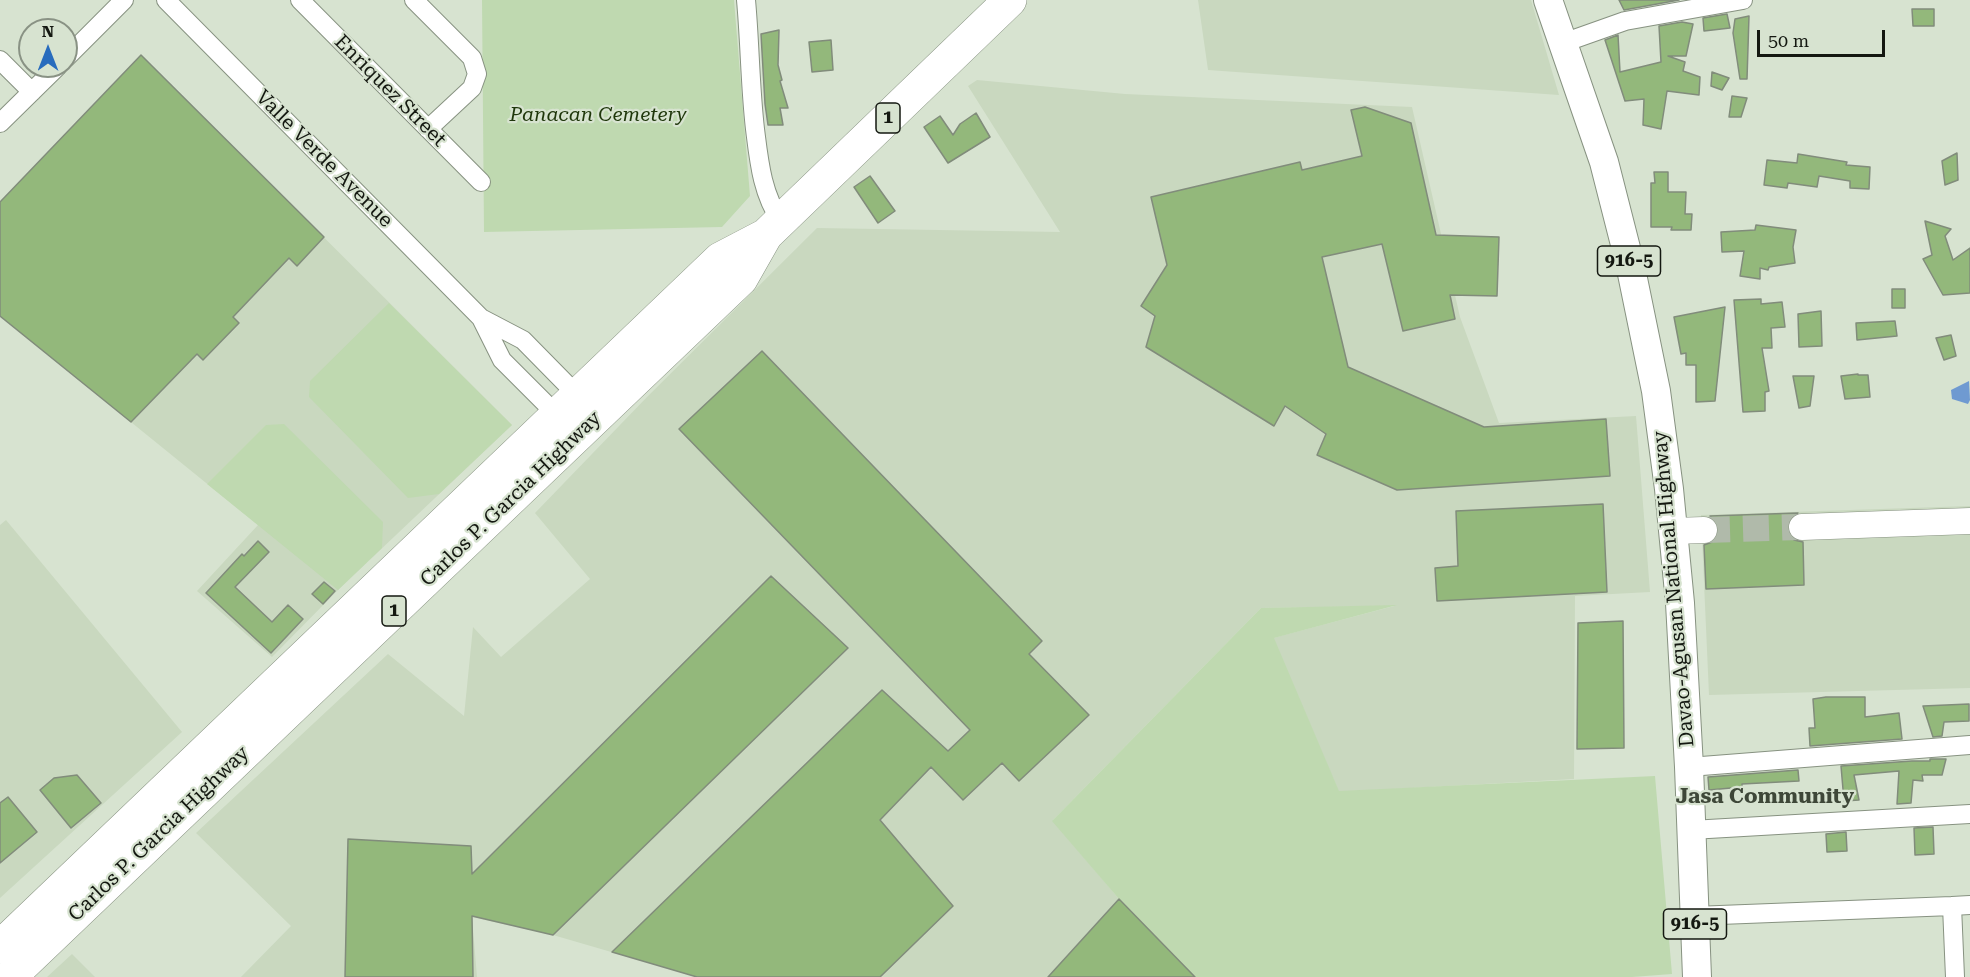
<!DOCTYPE html>
<html>
<head>
<meta charset="utf-8">
<style>
  body { margin:0 }
  #map { position:relative; width:1970px; height:977px; overflow:hidden; background:#d7e3d0; font-family:"Roboto Serif",serif }
  canvas { display:block }
  .north { position:absolute; left:18px; top:18px; width:60px; height:60px; box-sizing:border-box; background:#d7e3d0; border:2px solid #899284; border-radius:50%; rotate:0deg; font-size:16px; font-weight:700; line-height:24px; text-align:center; color:#141811 }
  .north::after { content:''; display:block; margin:auto; width:21px; height:27px; background:#286cbd; clip-path:polygon(50% 0,100% 100%,50% 72%,0 100%) }
  .scale { position:absolute; left:1757px; top:30px; width:128px; height:27px; box-sizing:border-box; border:3px solid #141811; border-top:0; padding-left:8px; font-size:18px; line-height:21px; white-space:nowrap; color:#141811; -webkit-text-stroke:4px #d7e3d0; paint-order:stroke }
</style>
</head>
<body>
<div id="map">
<canvas width="1970" height="977"></canvas>
<div class="north">N</div>
<div class="scale">50 m</div>
</div>
<script>
const ctx = document.querySelector('canvas').getContext('2d');
ctx.lineJoin = 'round';
function fillPath(path, color) { ctx.fillStyle = color; ctx.fill(path, 'evenodd'); }
function stroke(path, color, width, dash) { ctx.strokeStyle = color; ctx.lineWidth = width; ctx.lineCap = dash ? 'butt' : 'round'; ctx.setLineDash(dash || []); ctx.stroke(path); }
function label(font, color, halo, rows, align = 'center') {
  ctx.font = font + ' "Roboto Serif",serif'; ctx.lineWidth = 4.5; ctx.setLineDash([]); ctx.textBaseline = 'middle'; ctx.strokeStyle = halo; ctx.fillStyle = color; for (const [text, x, y, turn = 0] of rows) {
    ctx.save(); ctx.translate(x, y); ctx.rotate((+turn || 0) * Math.PI / 180); ctx.textAlign = isNaN(turn) ? turn : align; if (halo) ctx.strokeText(text, 0, 0); ctx.fillText(text, 0, 0); ctx.restore();
  }
}
const built = new Path2D(`
  M1198,0H1531L1559,95L1208,70Z
  M141,55L512,425L338,590L272,657L197,591L258,525L0,316V202Z
  M977,80L1125,94L1412,107L1460,317L1499,423L1636,416L1650,592L1575,596L1574,779L1339,792L1273,638L1394,606L1261,608L1053,820L1119,899L1195,977H697L553,935L472,917L477,977H241L291,926L196,833L388,654L464,716L473,627L501,657L590,579L535,513L647,397L817,228L1060,232L968,86Z
  M1970,506V688L1709,695L1701,515Z
  M6,520L182,732L0,898V525Z
  M72,954L95,977H47Z`);
const green = new Path2D(`
  M482,0H734L750,196L722,227L484,232Z
  M389,303L512,425L439,494L408,498L309,397L310,381Z
  M284,424L383,522L382,548L338,590L207,484L266,425Z
  M1397,605L1274,638L1339,791L1655,776L1672,974L1632,977H1195L1119,899L1052,821L1261,608Z`);
const water = new Path2D(`
  M1969,381L1970,400L1968,404L1952,399L1951,390Z`);
const building = new Path2D(`
  M1619,0H1679L1624,10Z
  M1912,9H1934V26H1913Z
  M1727,14L1730,28L1704,31L1703,18Z
  M1749,16L1747,79H1740L1733,33L1735,19Z
  M1682,22L1693,24L1686,56H1668L1685,62L1683,71L1700,77L1699,95L1667,91L1661,129L1643,125L1644,99L1625,101L1605,40L1618,35L1620,72L1661,62L1659,26Z
  M779,30L778,65L782,80L780,81L788,108H780L783,125H768L765,104L761,34Z
  M831,40L833,70L812,72L809,42Z
  M141,55L324,237L297,266L289,258L233,317L239,323L203,360L197,354L131,422L0,316V202Z
  M1712,72L1729,78L1722,90L1711,86Z
  M1732,96L1747,98L1741,117H1729Z
  M1365,107L1411,123L1436,235L1499,237L1497,296L1450,295L1455,319L1403,331L1382,244L1322,257L1348,367L1484,427L1606,419L1610,476L1397,490L1317,455L1326,434L1285,406L1274,426L1146,347L1155,316L1141,306L1167,265L1151,197L1300,162L1302,170L1362,156L1351,110Z
  M976,113L990,137L948,163L924,127L940,116L953,135L960,124Z
  M1957,153L1958,180L1945,185L1942,161Z
  M1798,154L1847,162L1846,165L1870,167L1869,189L1850,188V181L1819,176L1817,187L1788,183L1787,188L1764,185L1767,160L1797,163Z
  M1654,172H1668V192H1686L1685,214H1692L1691,230H1671L1672,227H1651V183H1655Z
  M870,176L895,211L878,223L854,187Z
  M1925,221L1951,229L1945,236L1953,260L1970,248V293L1943,295L1923,259L1932,255Z
  M1756,225L1796,230L1793,247L1795,263L1769,267L1768,270L1760,268V279L1740,276L1744,251L1722,252L1721,232L1755,230Z
  M1892,289H1905V308H1892Z
  M1761,299V304L1782,302L1785,327L1771,328L1772,348H1762L1769,391L1765,392V411L1743,412L1734,300Z
  M1725,307L1715,401L1696,402V365H1686V353L1681,354L1674,317Z
  M1821,311L1822,346L1799,347L1798,314Z
  M1895,321L1897,336L1857,340L1856,323Z
  M1951,335L1956,356L1944,360L1936,338Z
  M762,351L1042,641L1029,654L1089,715L1019,781L1002,763L963,800L931,767L880,820L953,906L880,977H697L612,952L882,690L948,751L970,730L679,429Z
  M1858,374V375H1868L1870,397L1845,399L1841,376Z
  M1793,376H1814L1810,406L1799,408Z
  M1603,504L1607,592L1437,601L1435,568L1458,566L1456,511Z
  M1798,513L1789,519L1787,528L1789,534L1794,540L1803,542L1804,585L1706,589L1704,545L1712,542L1717,537L1719,530L1716,522L1710,516Z
  M258,541L269,552L235,587L272,622L288,605L303,619L271,653L206,593L242,554L244,556Z
  M771,576L848,648L553,935L472,916L473,977H345L348,839L471,846L472,874Z
  M324,582L335,591L323,604L312,594Z
  M1623,621L1624,748L1577,749L1578,623Z
  M1826,697H1865V717L1899,713L1902,739L1810,746L1809,728H1815L1813,699Z
  M1969,704V721L1944,722L1942,736L1933,737L1923,706Z
  M1930,759H1946L1942,775H1922L1923,781L1913,780L1911,803L1897,804L1899,771L1854,775L1859,800L1844,801L1841,766L1912,761H1930Z
  M1798,770L1799,781L1742,784V787L1709,790L1708,777Z
  M77,775L101,803L71,828L40,790L54,778Z
  M8,797L37,832L0,863V803Z
  M1933,827L1934,854L1915,855L1914,828Z
  M1846,832L1847,851L1827,852L1826,834Z
  M1119,899L1195,977H1048Z`);
const secondaryTunnel = new Path2D(`
  M1704,530L1802,527`);
const street = new Path2D(`
  M166,0L481,318L523,340L583,401
  M300,0L481,182
  M414,0L472,58L477,74L472,88L428,129
  M746,0C750,43 750,86 755,129C759,161 762,194 781,221
  M1563,43L1625,21L1743,0
  M66,58L124,0
  M0,60L32,92
  M0,123L58,66
  M481,318L502,360L563,421
  M1689,767L1970,745
  M1691,830L1970,814
  M1952,906L1970,905
  M1694,916L1952,906L1955,977`);
const secondary = new Path2D(`
  M1802,527L1970,521
  M1673,531L1704,530`);
const primary = new Path2D(`
  M1548,0L1604,162L1630,264L1656,391L1669,489L1680,603L1689,767L1697,977`);
const highway = new Path2D(`
  M0,947L720,259L766,235
  M10,977L741,279L766,235L1010,0`);
const shields = [
  [888,118,24],
  [1629,261,63],
  [394,611,24],
  [1695,924,63]
];
const shieldNames = [
  ["1",888,118],
  ["916-5",1629,261],
  ["1",394,611],
  ["916-5",1695,924]
];
const streetNames = [
  ["Enriquez Street",390,91,45],
  ["Valle Verde Avenue",324,159,45],
  ["Carlos P. Garcia Highway",511,499,-44],
  ["Davao-Agusan National Highway",1674,589,-95],
  ["Carlos P. Garcia Highway",159,834,-44]
];
const parkNames = [
  ["Panacan Cemetery",598,115]
];
const neighbourhoodNames = [
  ["Jasa Community",1765,797]
];
fillPath(built, '#c9d8bf');
fillPath(green, '#bfd9b0');
fillPath(water, '#6f9ad1');
fillPath(building, '#93b87b');
stroke(building, '#818c7b', 1.5);
stroke(secondaryTunnel, '#b0baaa', 26, [26, 13]);
stroke(street, '#879281', 20);
stroke(secondary, '#879281', 27);
stroke(primary, '#879281', 30);
stroke(highway, '#879281', 34);
stroke(street, '#fff', 18);
stroke(secondary, '#fff', 26);
stroke(primary, '#fff', 28);
stroke(highway, '#fff', 33);
for (const [x, y, w] of shields) { const box = new Path2D(); box.roundRect(x - w / 2, y - 15, w, 30, 4.5); ctx.fillStyle = '#d7e3d0'; ctx.fill(box); stroke(box, '#141811', 1.5); }
label('bold 18px', '#141811', null, shieldNames);
label('20px', '#141811', '#d7e3d0', streetNames);
label('italic 20px', '#1f370b', '#d7e3d0', parkNames);
label('bold 21px', '#3e4738', '#d7e3d0', neighbourhoodNames);
</script>
</body>
</html>
